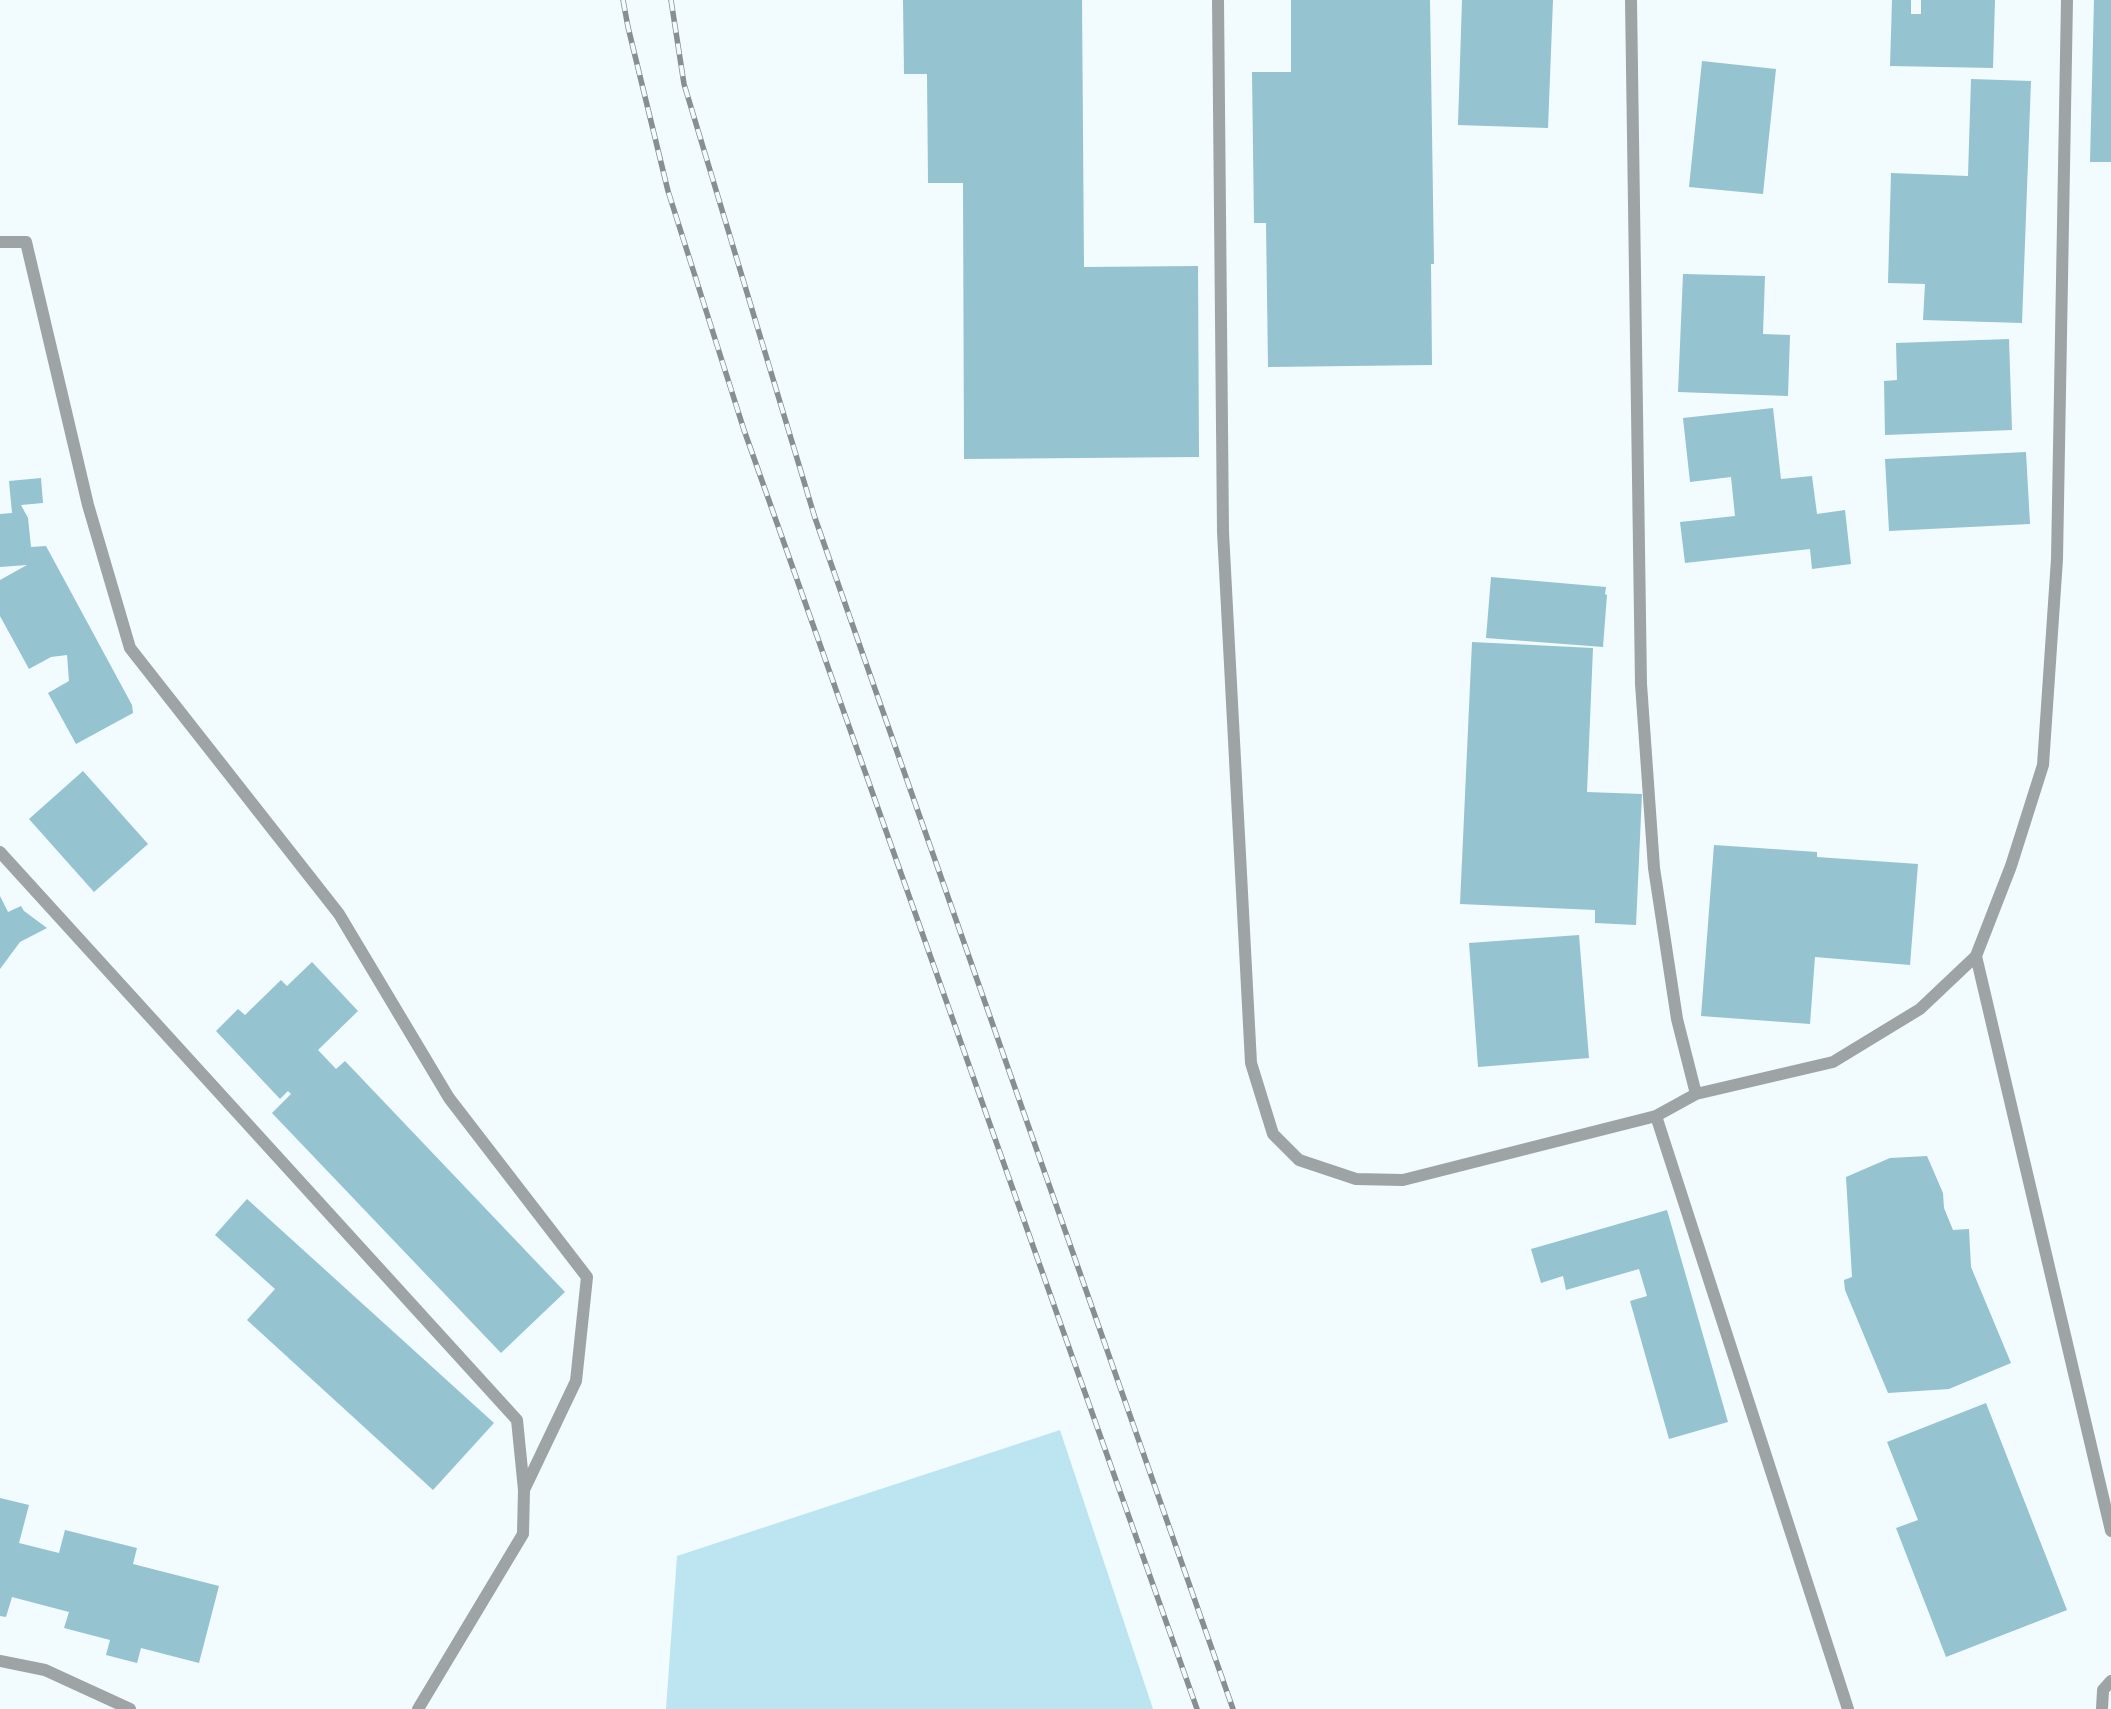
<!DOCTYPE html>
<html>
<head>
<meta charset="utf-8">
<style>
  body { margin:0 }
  canvas { display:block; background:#f2fbfe }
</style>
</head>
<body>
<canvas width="2111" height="1709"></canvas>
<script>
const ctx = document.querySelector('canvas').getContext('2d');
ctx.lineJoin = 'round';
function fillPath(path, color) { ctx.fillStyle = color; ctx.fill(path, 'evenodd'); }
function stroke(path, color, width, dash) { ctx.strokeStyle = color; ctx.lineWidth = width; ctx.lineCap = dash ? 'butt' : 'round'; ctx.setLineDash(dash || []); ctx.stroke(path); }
const green = new Path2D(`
  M1060,1430L1153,1709H666L677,1556Z`);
const building = new Path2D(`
  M903,0H1082L1084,267L1198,266L1199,457L964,459L963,183H928L927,74H904Z
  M1291,0H1430L1434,264H1431L1432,365L1268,367L1266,223H1254L1252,72H1291Z
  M1462,0H1553L1548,128L1458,125Z
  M1892,0H1911V14H1921V0H1995L1993,68L1890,66Z
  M2094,0H2111V162H2090Z
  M1702,61L1776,69L1763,194L1689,187Z
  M1971,79L2031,81L2022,323L1923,320L1925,284L1888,283L1891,173L1968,176Z
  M1683,274L1765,276L1763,334L1790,335L1788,396L1678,392Z
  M2009,339L2012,430L1885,435L1884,381L1897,380L1896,343Z
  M1773,408L1781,479L1812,476L1817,514L1845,510L1851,564L1812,569L1810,549L1685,563L1680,522L1735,516L1731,477L1690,482L1683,418Z
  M2026,452L2030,524L1889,531L1885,459Z
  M41,478L43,503L21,505L28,518L31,547L46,546L132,705L133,713L76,744L48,693L69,681L67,655L51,657L29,669L0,616V580L27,565L0,567V514L12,513L9,481Z
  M1491,577L1606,587L1605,594L1607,595L1603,647L1486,638Z
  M1472,642L1593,648L1587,792L1642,794L1636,925L1595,923V910L1460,904Z
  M83,771L148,844L94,892L29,819Z
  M1714,845L1817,852V857L1918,864L1910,965L1815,957L1810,1024L1701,1016Z
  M0,896L8,912L21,906L24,911L47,928L20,942L0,969Z
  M1579,935L1589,1058L1478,1067L1469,943Z
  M312,962L358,1011L318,1050L336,1069L345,1061L565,1292L501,1353L272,1113L291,1094L288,1091L280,1099L216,1031L238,1009L245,1015L281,980L287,986Z
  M1927,1156L1943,1193L1944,1208L1953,1230L1969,1229L1971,1267L2011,1363L1949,1389L1888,1393L1845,1290L1844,1280L1852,1277L1846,1177L1890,1158Z
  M247,1199L494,1423L433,1490L247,1320L275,1289L215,1235Z
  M1667,1210L1728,1422L1669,1439L1630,1301L1647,1296L1639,1269L1566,1290L1563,1276L1541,1283L1531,1249Z
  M1986,1403L2067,1610L1946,1657L1896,1528L1918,1520L1887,1442Z
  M0,1498L29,1505L19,1543L59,1553L65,1530L137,1548L133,1564L219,1586L199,1663L141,1648L137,1663L106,1655L110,1640L64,1628L69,1612L12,1597L6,1617L0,1616Z`);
const street = new Path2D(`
  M1218,0L1223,532L1251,1063L1273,1134L1299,1160L1356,1179L1403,1180L1656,1116L1696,1094L1833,1062L1920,1009L1976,956L2011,866L2043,765L2057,559L2067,0
  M1631,0L1641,684L1654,868L1677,1019L1696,1094
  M0,242H26L88,505L130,648L339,914L449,1098L587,1277L576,1381L524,1490
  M0,852L517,1420L524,1490L523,1534L418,1709
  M1976,956L2111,1531
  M1656,1116L1848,1709
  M0,1661L45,1670L130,1709
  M2102,1709L2103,1690L2111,1681`);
const rail = new Path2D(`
  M623,0L628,27L668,191L744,430L1197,1709
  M671,0L684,84L815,518L1233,1709`);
fillPath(green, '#bde5f1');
fillPath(building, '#96c3d0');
stroke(street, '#9ea4a6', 12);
stroke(rail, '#888f92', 5.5);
stroke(rail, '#f2fbfe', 4, [11]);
</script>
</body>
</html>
